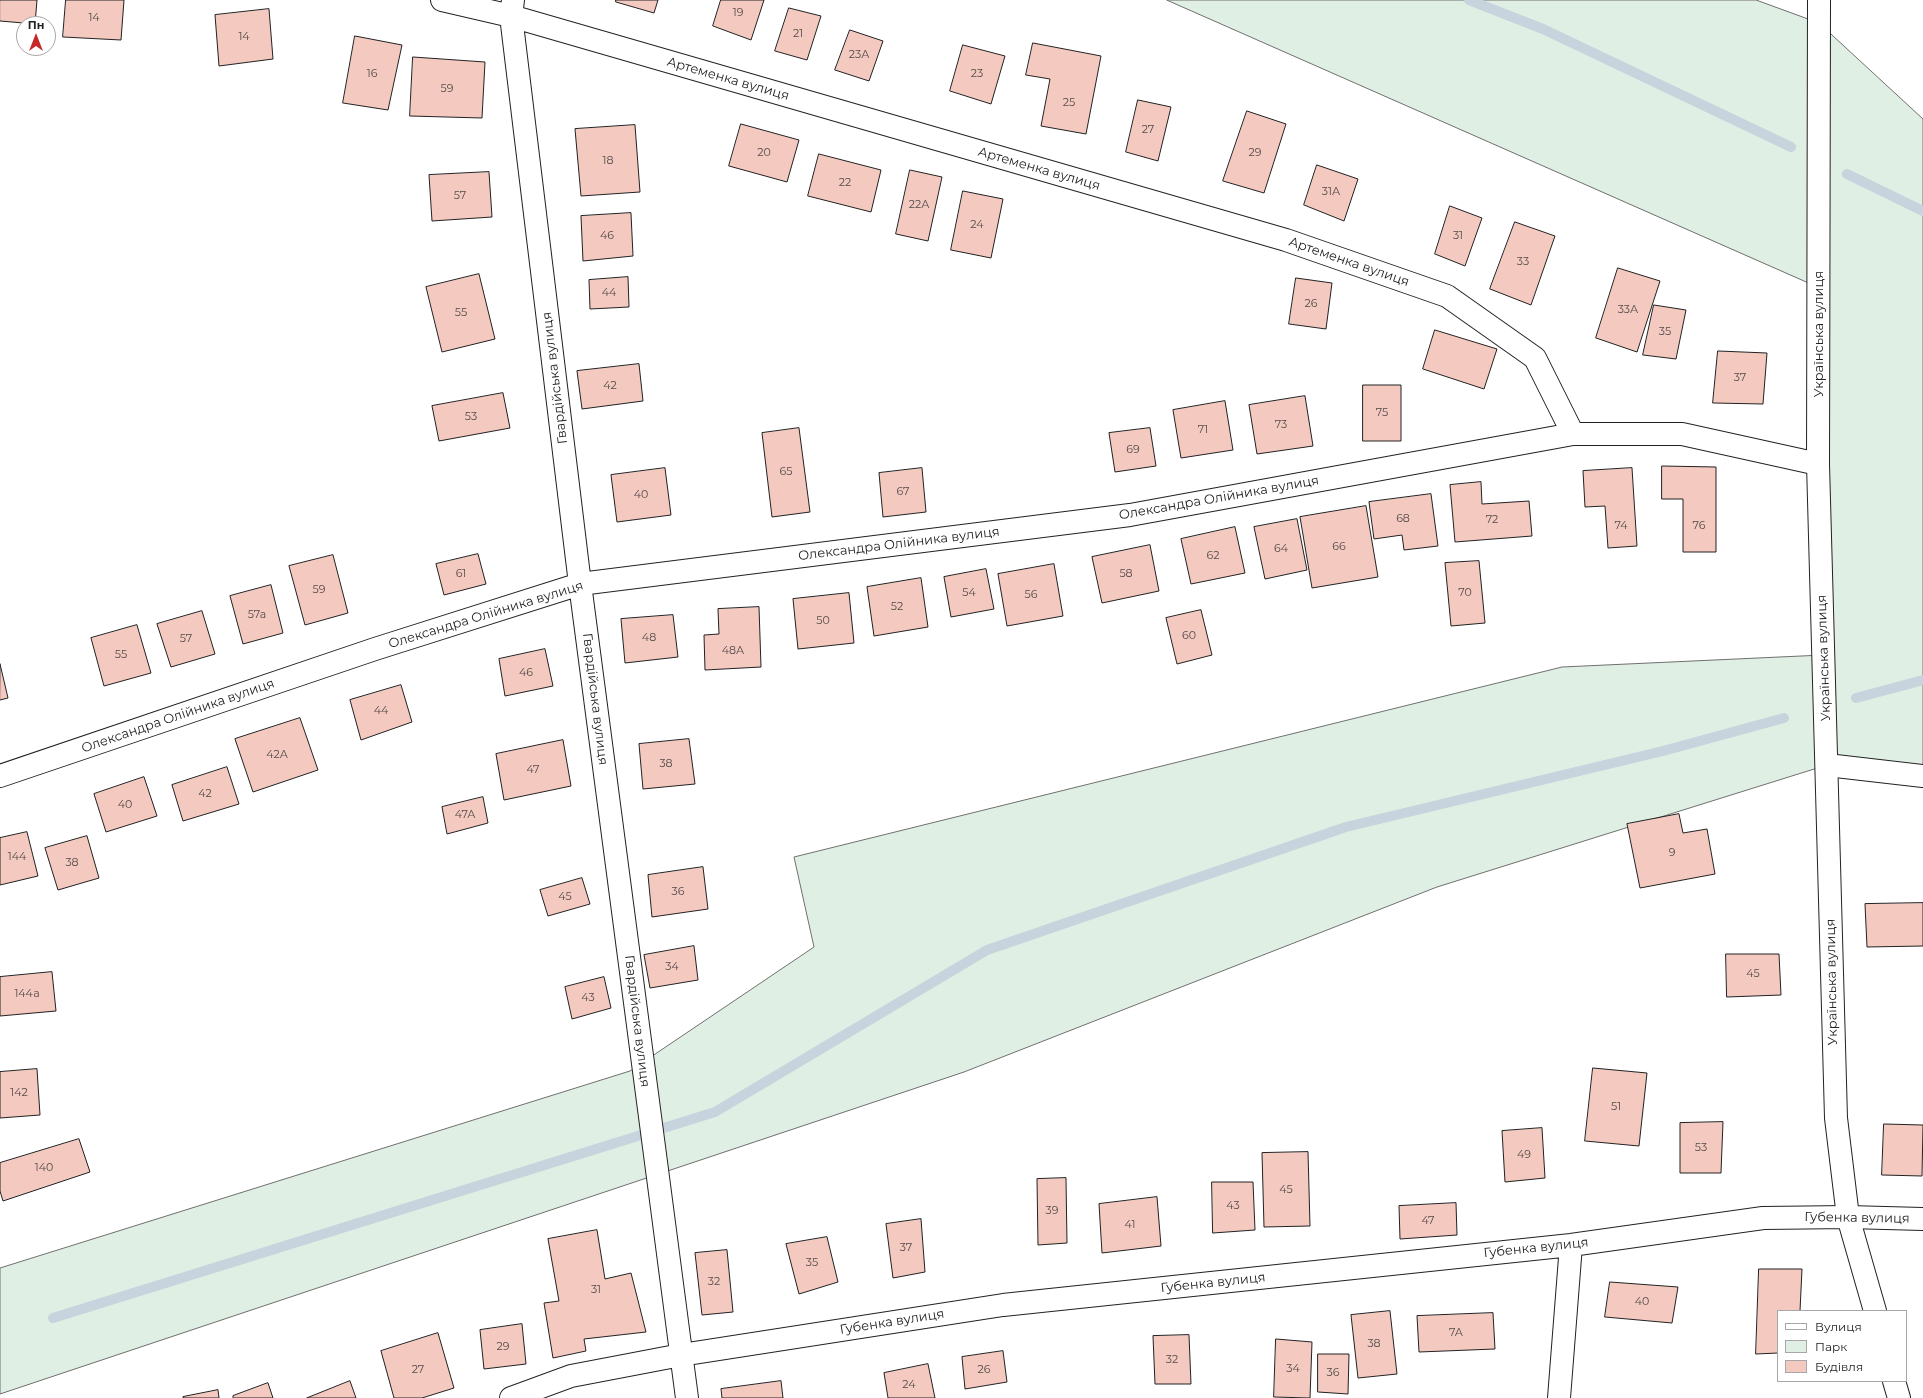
<!DOCTYPE html>
<html>
<head>
<meta charset="utf-8">
<style>
  body { margin:0 }
  #map { position:relative; width:1923px; height:1398px; overflow:hidden; background:#fff; font-family:Montserrat,sans-serif }
  canvas { display:block }
  .legend { position:absolute; left:1777px; top:1310px; width:130px; height:72px; box-sizing:border-box; background:#fff; border:1px solid #a7a7a7; margin:0; padding:5px 7px; list-style:none; font-size:12px; color:#222 }
  .legend li { display:flex; align-items:center; gap:8px; height:20px }
  .legend b { width:20px; border:1px solid #a7a7a7 }
  .north { position:absolute; left:16px; top:16px; width:40px; height:40px; box-sizing:border-box; background:#fff; border:1px solid #a7a7a7; border-radius:50%; rotate:0deg; font-size:11px; font-weight:700; line-height:16px; text-align:center; color:#222 }
  .north::after { content:''; display:block; margin:auto; width:14px; height:18px; background:#c62828; clip-path:polygon(50% 0,100% 100%,50% 72%,0 100%) }
</style>
</head>
<body>
<div id="map">
<canvas width="1923" height="1398"></canvas>
<ul class="legend">
<li><b style="height:5px;background:#fff"></b>Вулиця</li>
<li><b style="height:11px;background:#e0efe3"></b>Парк</li>
<li><b style="height:11px;background:#f3c9c0"></b>Будівля</li>
</ul>
<div class="north">Пн</div>
</div>
<script>
const ctx = document.querySelector('canvas').getContext('2d');
ctx.lineJoin = 'round';
function fillPath(path, color) { ctx.fillStyle = color; ctx.fill(path, 'evenodd'); }
function stroke(path, color, width, dash) { ctx.strokeStyle = color; ctx.lineWidth = width; ctx.lineCap = dash ? 'butt' : 'round'; ctx.setLineDash(dash || []); ctx.stroke(path); }
function label(font, color, halo, rows, align = 'center') {
  ctx.font = font + ' Montserrat,sans-serif'; ctx.lineWidth = 3; ctx.setLineDash([]); ctx.textBaseline = 'middle'; ctx.strokeStyle = halo; ctx.fillStyle = color; for (const [text, x, y, turn = 0] of rows) {
    ctx.save(); ctx.translate(x, y); ctx.rotate((+turn || 0) * Math.PI / 180); ctx.textAlign = isNaN(turn) ? turn : align; if (halo) ctx.strokeText(text, 0, 0); ctx.fillText(text, 0, 0); ctx.restore();
  }
}
const green = new Path2D(`
  M1167,0H1756L1819,23L1923,119V776L1827,765L1437,887L964,1072L0,1394V1268L630,1071L814,947L794,857L1562,667L1823,655L1819,288Z`);
const stream = new Path2D(`
  M1469,0L1543,29L1791,147
  M1847,174L1923,211
  M1856,698L1923,680
  M53,1318L715,1112L987,950L1346,827L1663,751L1784,718`);
const building = new Path2D(`
  M0,0H37L35,24L0,21Z
  M66,0H124L121,40L63,37Z
  M616,0H658L654,13L616,2Z
  M721,0H764L751,40L713,26Z
  M789,8L821,16L807,60L775,51Z
  M269,9L273,59L219,66L215,15Z
  M850,30L883,41L869,81L835,70Z
  M355,36L402,45L388,110L343,103Z
  M1033,43L1101,56L1086,134L1041,126L1050,79L1026,75Z
  M963,45L1005,56L991,104L950,91Z
  M413,57L485,62L482,118L410,116Z
  M1138,100L1171,107L1158,161L1126,152Z
  M1247,111L1286,124L1264,193L1223,181Z
  M741,124L799,140L787,182L729,166Z
  M635,125L640,192L581,196L575,129Z
  M819,154L881,170L871,212L808,196Z
  M1317,165L1358,179L1344,221L1304,205Z
  M910,170L942,177L928,241L896,234Z
  M489,172L492,217L432,221L429,175Z
  M963,191L1003,199L991,258L951,250Z
  M1450,206L1482,218L1465,266L1435,254Z
  M631,213L633,256L583,261L581,216Z
  M1515,222L1555,236L1531,305L1490,289Z
  M1618,268L1660,281L1637,352L1596,338Z
  M479,274L495,339L442,352L426,287Z
  M628,277L629,307L590,309L589,280Z
  M1296,278L1332,283L1326,329L1289,324Z
  M1654,305L1686,310L1676,359L1643,355Z
  M1435,330L1497,349L1484,389L1423,369Z
  M1718,351L1767,353L1763,404L1713,403Z
  M639,364L643,401L582,409L577,371Z
  M1363,385H1401V441H1363Z
  M503,393L510,428L439,441L432,406Z
  M1305,396L1313,446L1257,454L1249,405Z
  M1225,401L1233,450L1181,458L1173,410Z
  M799,428L810,512L772,517L762,433Z
  M1150,428L1156,466L1115,472L1109,433Z
  M1662,466L1716,467V552H1683V499H1662Z
  M665,468L671,515L617,522L611,475Z
  M922,468L926,512L883,517L879,473Z
  M1632,468L1637,546L1608,548L1605,506L1585,507L1583,471Z
  M1481,482L1482,504L1529,501L1532,536L1455,542L1450,485Z
  M1431,494L1438,546L1404,550L1402,535L1374,539L1369,502Z
  M1366,506L1378,577L1312,588L1300,517Z
  M1297,519L1307,570L1265,579L1254,527Z
  M1235,527L1245,573L1191,584L1181,539Z
  M1150,545L1159,591L1102,603L1092,557Z
  M478,554L486,584L444,595L436,564Z
  M333,555L348,613L305,625L289,566Z
  M1479,561L1485,623L1451,626L1445,563Z
  M1054,564L1063,616L1007,626L998,574Z
  M986,569L994,609L951,617L944,577Z
  M921,578L928,627L874,636L867,587Z
  M271,585L283,633L243,644L230,596Z
  M849,593L854,643L798,649L793,599Z
  M759,607L761,667L705,670L704,635L719,634L718,609Z
  M1201,610L1212,655L1177,664L1166,618Z
  M202,611L215,654L171,667L157,624Z
  M673,615L678,657L625,663L621,619Z
  M137,625L151,673L104,686L91,638Z
  M545,649L553,686L505,696L499,659Z
  M0,664L8,698L0,700Z
  M401,685L412,722L361,740L350,700Z
  M300,718L318,770L253,792L235,739Z
  M689,739L695,784L643,789L639,744Z
  M563,740L571,786L504,800L496,754Z
  M227,767L239,804L183,821L172,785Z
  M144,777L157,816L106,832L94,794Z
  M483,797L488,823L447,834L442,807Z
  M1679,814L1683,833L1707,829L1715,874L1640,888L1627,824Z
  M27,832L38,876L0,885V838Z
  M87,836L99,878L58,890L45,848Z
  M703,867L708,909L652,917L648,875Z
  M582,878L590,904L548,916L540,890Z
  M1923,903V946L1867,947L1865,904Z
  M694,946L698,980L650,988L644,955Z
  M1726,954H1779L1781,995L1727,997Z
  M52,972L56,1011L0,1016V977Z
  M604,977L611,1008L572,1019L565,987Z
  M1593,1068L1647,1073L1639,1146L1585,1141Z
  M37,1069L40,1115L0,1118V1072Z
  M1723,1122L1721,1173H1680V1123Z
  M1884,1124L1923,1125L1922,1176L1882,1175Z
  M1542,1128L1545,1178L1505,1182L1502,1131Z
  M79,1139L90,1172L3,1201L0,1191V1163Z
  M1308,1152L1310,1226L1264,1227L1262,1153Z
  M1066,1178L1067,1243L1038,1245L1037,1179Z
  M1212,1182H1253L1255,1230L1213,1233Z
  M1157,1197L1161,1246L1102,1253L1099,1204Z
  M1456,1203L1457,1235L1400,1239L1399,1206Z
  M921,1219L925,1272L893,1278L886,1224Z
  M597,1230L605,1279L631,1273L646,1332L584,1339L586,1351L553,1358L544,1303L559,1301L548,1239Z
  M827,1237L838,1282L799,1294L786,1244Z
  M727,1250L733,1312L702,1315L695,1253Z
  M1759,1269H1802L1800,1311H1778V1353L1756,1354Z
  M1610,1282L1678,1287L1672,1323L1605,1317Z
  M1390,1311L1397,1374L1358,1378L1351,1315Z
  M1493,1313L1495,1349L1419,1352L1417,1316Z
  M522,1324L526,1364L484,1369L480,1330Z
  M438,1333L454,1388L422,1398H394L381,1351Z
  M1189,1335L1191,1384H1155L1153,1336Z
  M1276,1339L1312,1342L1310,1398L1274,1397Z
  M1003,1351L1007,1382L965,1389L962,1357Z
  M1318,1354H1349L1348,1394L1318,1392Z
  M928,1364L935,1398H888L884,1373Z
  M350,1381L356,1398H307Z
  M781,1381L783,1398H722L721,1389Z
  M268,1383L273,1398H233V1396Z
  M218,1390L219,1398H183V1397Z`);
const minor = new Path2D(`
  M442,0L511,16L1286,240L1447,296L1535,358L1573,434
  M513,0L511,16L580,584L687,1398
  M1827,765L1923,776
  M0,776L375,649L580,584L1130,515L1573,434H1682L1818,464
  M511,1398L571,1376L681,1355L1003,1305L1571,1245L1763,1218L1848,1217L1923,1219
  M1559,1398L1571,1245`);
const tertiary = new Path2D(`
  M1819,0L1818,464L1836,1118L1848,1217L1875,1311
  M1894,1381L1899,1398`);
const numberNames = [
  ["19",738,13],
  ["14",94,18],
  ["21",798,34],
  ["14",244,37],
  ["23А",859,55],
  ["16",372,74],
  ["23",977,74],
  ["59",447,89],
  ["25",1069,103],
  ["27",1148,130],
  ["20",764,153],
  ["29",1255,153],
  ["18",608,161],
  ["22",845,183],
  ["31А",1331,192],
  ["57",460,196],
  ["22А",919,205],
  ["24",977,225],
  ["46",607,236],
  ["31",1458,236],
  ["33",1523,262],
  ["44",609,293],
  ["26",1311,304],
  ["33А",1628,310],
  ["55",461,313],
  ["35",1665,332],
  ["37",1740,378],
  ["42",610,386],
  ["75",1382,413],
  ["53",471,417],
  ["73",1281,425],
  ["71",1203,430],
  ["69",1133,450],
  ["65",786,472],
  ["67",903,492],
  ["40",641,495],
  ["68",1403,519],
  ["72",1492,520],
  ["74",1621,526],
  ["76",1699,526],
  ["66",1339,547],
  ["64",1281,549],
  ["62",1213,556],
  ["61",461,574],
  ["58",1126,574],
  ["59",319,590],
  ["54",969,593],
  ["70",1465,593],
  ["56",1031,595],
  ["52",897,607],
  ["57а",257,615],
  ["50",823,621],
  ["60",1189,636],
  ["48",649,638],
  ["57",186,639],
  ["48А",733,651],
  ["55",121,655],
  ["46",526,673],
  ["44",381,711],
  ["42А",277,755],
  ["38",666,764],
  ["47",533,770],
  ["42",205,794],
  ["40",125,805],
  ["47А",465,815],
  ["9",1672,853],
  ["144",17,857],
  ["38",72,863],
  ["36",678,892],
  ["45",565,897],
  ["34",672,967],
  ["45",1753,974],
  ["144а",27,994],
  ["43",588,998],
  ["142",19,1093],
  ["51",1616,1107],
  ["53",1701,1148],
  ["49",1524,1155],
  ["140",44,1168],
  ["45",1286,1190],
  ["43",1233,1206],
  ["39",1052,1211],
  ["47",1428,1221],
  ["41",1130,1225],
  ["37",906,1248],
  ["35",812,1263],
  ["32",714,1282],
  ["31",596,1290],
  ["40",1642,1302],
  ["7А",1456,1333],
  ["38",1374,1344],
  ["29",503,1347],
  ["32",1172,1360],
  ["34",1293,1369],
  ["27",418,1370],
  ["26",984,1370],
  ["36",1333,1373],
  ["24",909,1385]
];
const streetNames = [
  ["Артеменка вулиця",728,79,16],
  ["Артеменка вулиця",1039,169,16],
  ["Артеменка вулиця",1349,262,19],
  ["Українська вулиця",1819,334,-90],
  ["Гвардійська вулиця",555,378,-97],
  ["Олександра Олійника вулиця",1219,498,-10],
  ["Олександра Олійника вулиця",899,544,-7],
  ["Олександра Олійника вулиця",486,615,-17],
  ["Українська вулиця",1824,658,-92],
  ["Гвардійська вулиця",595,699,83],
  ["Олександра Олійника вулиця",178,716,-19],
  ["Українська вулиця",1832,982,-91],
  ["Гвардійська вулиця",637,1021,83],
  ["Губенка вулиця",1857,1218,1],
  ["Губенка вулиця",1536,1248,-6],
  ["Губенка вулиця",1213,1283,-6],
  ["Губенка вулиця",892,1322,-9]
];
fillPath(green, '#e0efe3');
stroke(green, '#6f6f6f', 1);
stroke(stream, '#c7d3dd', 10);
fillPath(building, '#f3c9c0');
stroke(building, '#222', 1);
stroke(minor, '#222', 24);
stroke(tertiary, '#222', 24);
stroke(minor, '#fff', 22);
stroke(tertiary, '#fff', 22);
label('11px', '#564c4a', null, numberNames);
label('13px', '#222', '#fff', streetNames);
</script>
</body>
</html>
